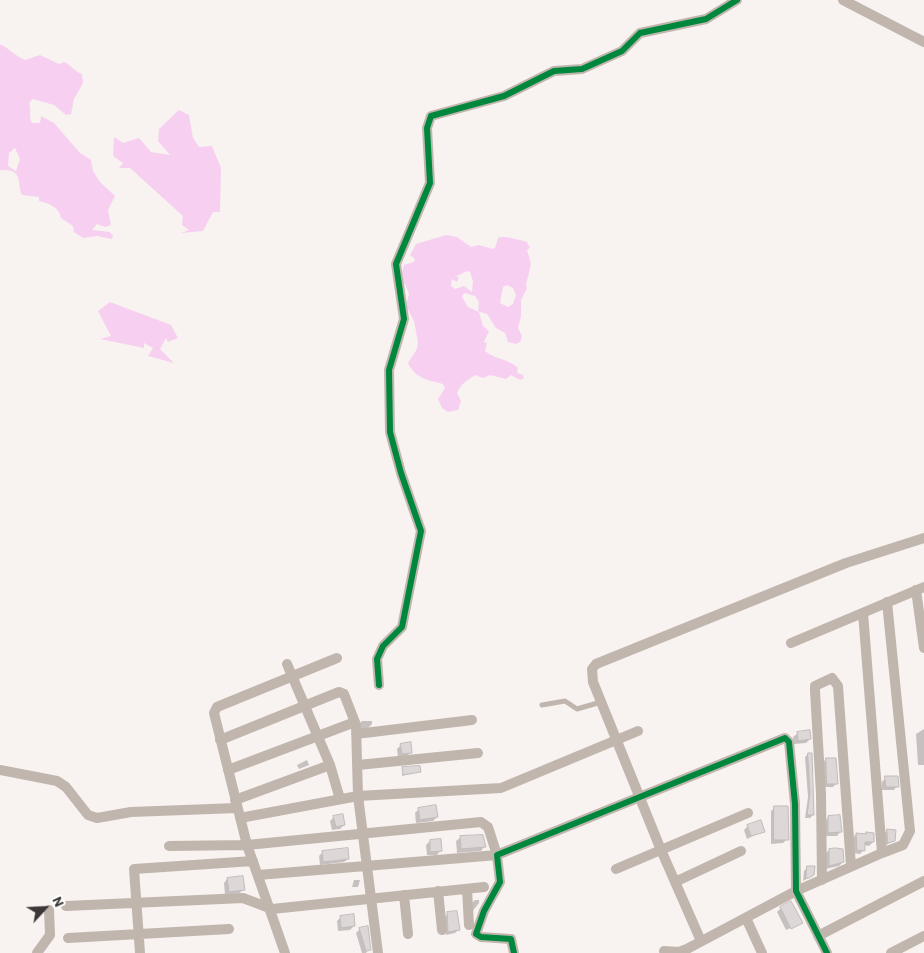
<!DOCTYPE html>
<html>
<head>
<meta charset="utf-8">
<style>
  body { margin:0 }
  #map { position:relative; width:924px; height:953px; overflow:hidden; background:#f8f2f0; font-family:Barlow,sans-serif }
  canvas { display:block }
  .north { position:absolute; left:20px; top:883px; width:50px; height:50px; -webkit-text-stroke:4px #fff; paint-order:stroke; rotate:65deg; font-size:14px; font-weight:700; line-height:20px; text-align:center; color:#3d3837 }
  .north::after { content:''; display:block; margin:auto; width:18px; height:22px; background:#3d3837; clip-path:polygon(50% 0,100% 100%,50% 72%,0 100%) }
</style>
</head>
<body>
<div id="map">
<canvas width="924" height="953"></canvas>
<div class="north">N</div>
</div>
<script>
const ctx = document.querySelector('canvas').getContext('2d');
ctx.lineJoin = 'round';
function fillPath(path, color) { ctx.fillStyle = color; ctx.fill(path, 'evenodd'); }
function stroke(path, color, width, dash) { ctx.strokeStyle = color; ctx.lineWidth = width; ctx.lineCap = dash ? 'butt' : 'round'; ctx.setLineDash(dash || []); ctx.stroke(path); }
const water = new Path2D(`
  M0,44C10,49 15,56 25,60L40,55L59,64L64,62C71,65 74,71 82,74L83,83L74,99L71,114L66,115L54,105L33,99L29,103C32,110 28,116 32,123H40L41,116L54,123L80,153L91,160L93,171L100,182L115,196L108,210L111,225L105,227L97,224L92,230L110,232L113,236L112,239L97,236L83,238L74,232L73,226L61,218C60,208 49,203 39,201V197L22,195C16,183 25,169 0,170ZM15,148L20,159L16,171L8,166L9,153Z
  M179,110L189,115L193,138L199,147L212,146L221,168L220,212H213L203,231L181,233L189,230L182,225L183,216L130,168H119L123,163L113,156L114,137L123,143L139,138L151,152L170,155L158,141L159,129Z
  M446,235L457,237L471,247L479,245L493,249L495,248L498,238C504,235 520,240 527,242L530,248L527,250L531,264L526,285L527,288L521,300V316L518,328L522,336L520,342L516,344L508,342L505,333L496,328L487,314L478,311L479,302L475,296L464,293L462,297L468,307L479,312L483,326L489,331L484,342L487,343L485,351C494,359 509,359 518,368L517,373L523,375L524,378L520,380L511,375L506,379L490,375L483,378L475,375C468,380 462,382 457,393L461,401L458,410L448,412L442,408L438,399L445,388L443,384C427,380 415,378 408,363L417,349L418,342L414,321L406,306L409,294L405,284L400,281L404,265L414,262L415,259L410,255L416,244ZM467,271L470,272L473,281L472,292L464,286L455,289L451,286L452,279L457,282L459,277H455ZM507,285L513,288L516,295L513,304L508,307L500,303L503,287Z
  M110,302L171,325L178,338L168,342L166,338L160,349L174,363L148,356L153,348L144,343V348L100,339L111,336L98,311Z`);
const shadow = new Path2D(`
  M362,721H372V724L368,728L359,729L358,725Z
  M924,729V765H918L916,734Z
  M797,734L810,739L806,743L794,744L793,737Z
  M401,745L411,752L407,756L398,757L397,749Z
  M808,754L813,815L810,818H805L808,797L805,757Z
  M826,759L837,783L833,787H824L822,763Z
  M307,760L309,765L299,769L297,765Z
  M403,769L420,771L402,776Z
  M886,778L897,786L894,790H882V782Z
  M775,808L787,839L783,843L771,844V811Z
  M419,809L437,817L433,821L416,823L415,813Z
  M334,817L344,825L340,829L332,830L330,821Z
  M829,817L840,832L837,836H825V821Z
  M748,826L763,831L747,839L744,830Z
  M887,830L894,840L885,846L884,834Z
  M856,834L865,836L873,842L869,846L864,845V850L860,854L853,853V838Z
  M460,838L484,847L481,851L457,853L456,841Z
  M430,841L440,851L437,855H427L426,845Z
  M829,850L843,862L839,866L825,869V854Z
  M323,852L348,859L344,862L320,865L319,856Z
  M808,867L813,875L803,881L804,871Z
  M227,879L243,889L240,893L225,895L224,883Z
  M354,880H360L358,887H352Z
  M475,900H479V903L472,912L471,904Z
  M781,908L801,923L786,930L777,912Z
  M448,913L458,930L455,933L446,935L445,917Z
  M341,917L354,926L350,930L338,931L337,921Z
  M360,929L369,949L366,953H362L356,933Z`);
const building = new Path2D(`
  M810,730L811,739L798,741L797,732Z
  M411,742L412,753L402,754L400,744Z
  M808,753H812L814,815H807L810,793Z
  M826,758H836L838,784H827Z
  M420,766L421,772L403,775L402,767Z
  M885,776H898L899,787H886Z
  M436,805L438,817L420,820L418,808Z
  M774,806H788L789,840H774Z
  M343,814L345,825L336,827L333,816Z
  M840,815L842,832L828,833V816Z
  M761,820L765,832L751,836L747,825Z
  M887,829L896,830L895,841L888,843Z
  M866,832L874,833V842H865V851L857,850L856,833L866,834Z
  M483,835L486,847L461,849L460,836Z
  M441,839L442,851L430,852V840Z
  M348,848L349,859L323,862L322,851Z
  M836,848L843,849L844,862L829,866V849Z
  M807,866H815L814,875L809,878H806Z
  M243,876L245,890L229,892L227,878Z
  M791,901L803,923L791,929L780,907Z
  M457,911L460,930L448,932L447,912Z
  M354,914L355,926L341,928L340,916Z
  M368,926L371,950L366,951L359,928Z`);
const lane = new Path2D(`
  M542,705L565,701L577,709L601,702`);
const street = new Path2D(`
  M843,0L924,42
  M916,590L924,648
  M791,643L924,587
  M287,664L330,765L340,799
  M379,685L377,659L383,646L402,627L421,531L401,473L390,432L389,370L404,319L396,264L430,183L427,128L431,116L504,96L554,71L582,69L622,51L640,33L706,19L737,0
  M356,734L472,720
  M220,740L339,692L344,694L356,725L358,796L378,953
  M358,765L478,753
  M0,770L57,781L66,787L88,815L97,818L131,812L237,808
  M228,770L355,722
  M235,800L330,765
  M240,818L358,796L501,788L638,731
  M169,846L247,845L481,822L488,827L497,855L258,875
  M882,853L903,845L910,831L887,602
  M616,869L748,813
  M822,880L821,794L815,691V686L832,678L838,686L851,866
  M675,882L741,851
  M467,889L469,925
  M438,891L442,930
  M404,895L408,934
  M66,906L243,898L272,909L484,887
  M746,918L762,953
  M818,936L924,881
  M68,938L229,929
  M701,941L661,850L593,682L592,669L596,664L846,563L924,538
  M664,951L679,952L687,949L796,891L882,853L863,613
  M37,953L50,935L49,910
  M140,953L134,869L253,861
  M285,953L247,845L214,713L217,707L337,658
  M514,953L511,939L481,937L476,934L484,911L500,882L497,855L785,738L789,742L795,804L796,891L827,953
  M891,953L924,936`);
const cycleway = new Path2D(`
  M379,685L377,659L383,646L402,627L421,531L401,473L390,432L389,370L404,319L396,264L430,183L427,128L431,116L504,96L554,71L582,69L622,51L640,33L706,19L737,0
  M514,953L511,939L481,937L476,934L484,911L500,882L497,855L785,738L789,742L795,804L796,891L827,953`);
fillPath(water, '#f7d0f1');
fillPath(shadow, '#0003');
fillPath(building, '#ddd8d7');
stroke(building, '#c0bcbb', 1);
stroke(lane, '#c1b6ad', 5);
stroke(street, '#c1b6ad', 10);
stroke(cycleway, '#00873e', 6);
</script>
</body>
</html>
